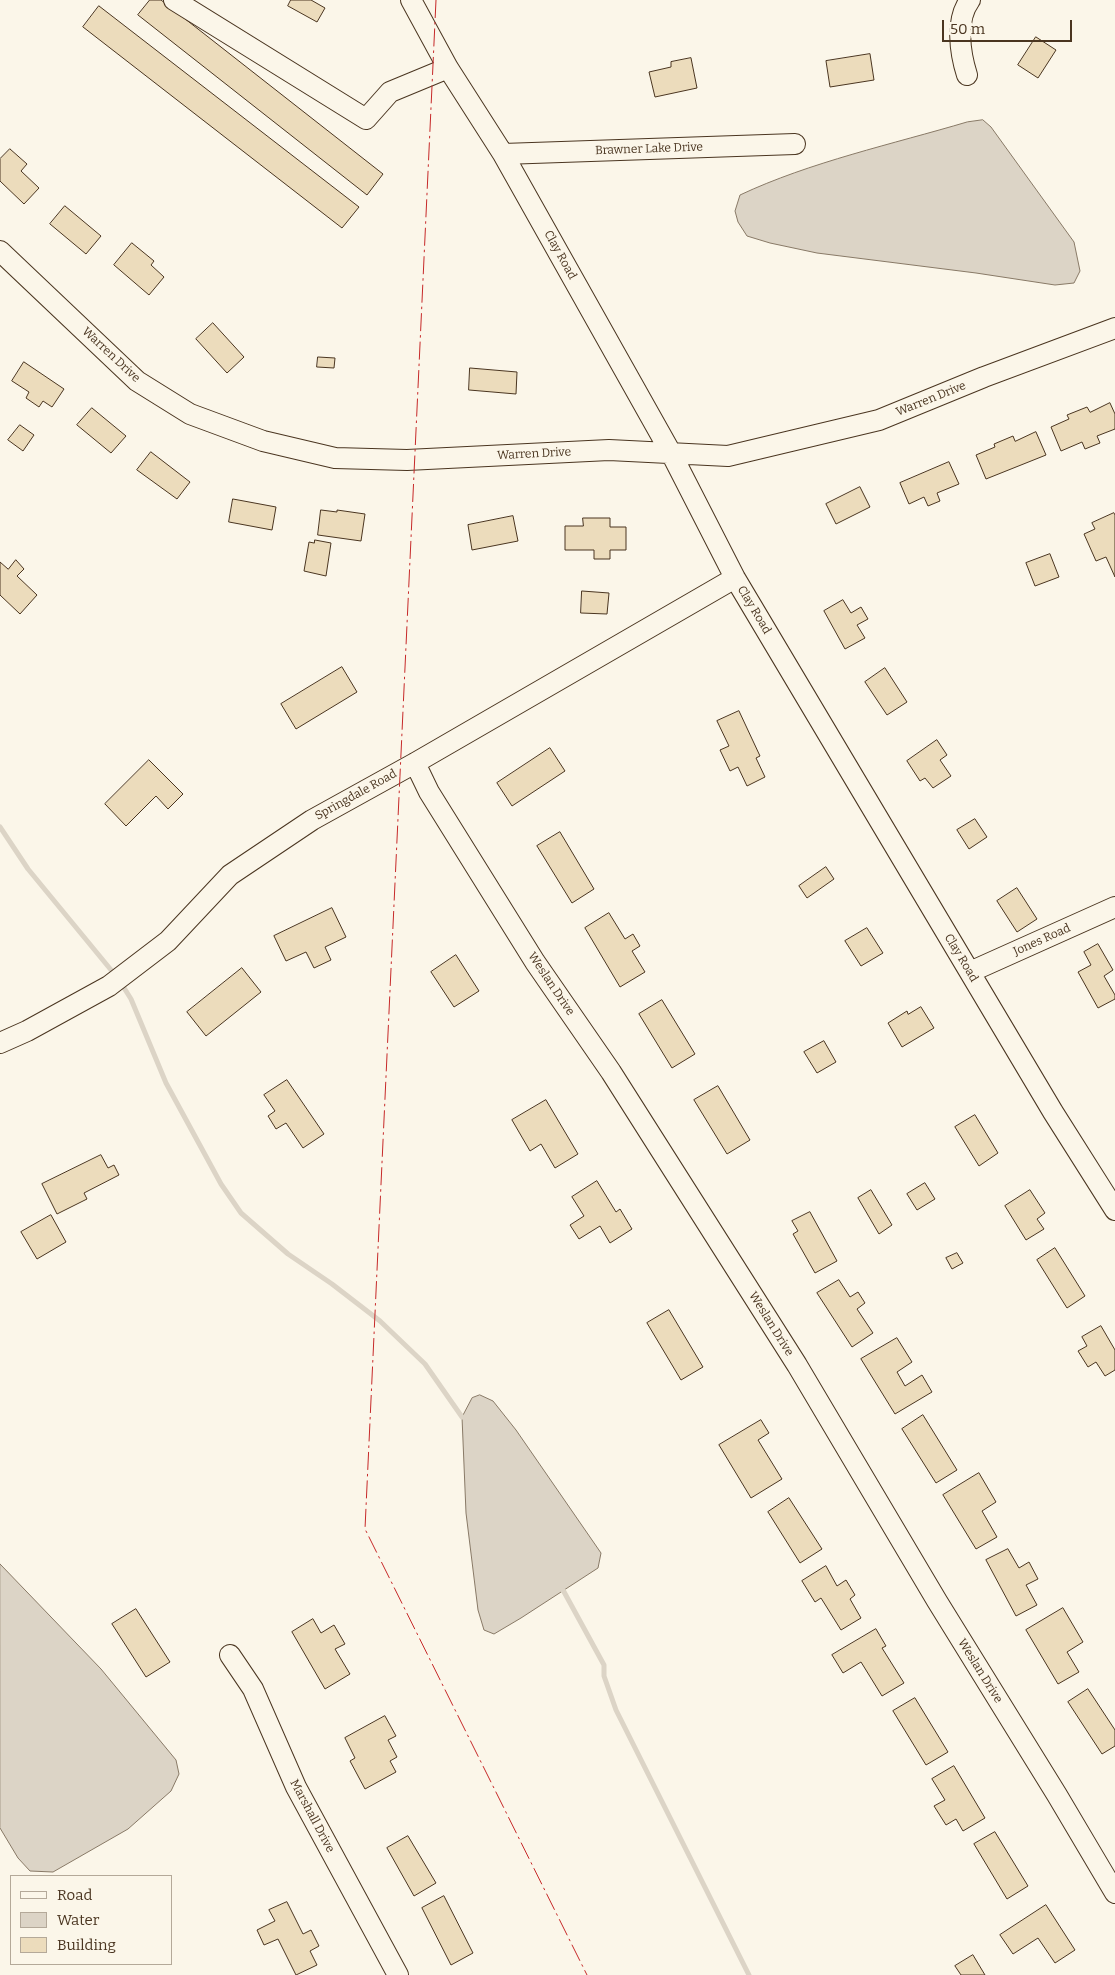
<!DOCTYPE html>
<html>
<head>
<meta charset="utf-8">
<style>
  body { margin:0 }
  #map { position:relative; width:1115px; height:1975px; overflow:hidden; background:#fbf6e9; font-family:Bitter,serif }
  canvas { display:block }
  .legend { position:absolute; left:10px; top:1875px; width:162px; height:90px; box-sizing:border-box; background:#fbf6e9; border:1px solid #b4a999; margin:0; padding:6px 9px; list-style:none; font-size:15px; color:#4a3520 }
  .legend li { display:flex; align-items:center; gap:10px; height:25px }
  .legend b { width:25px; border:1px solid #b4a999 }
  .scale { position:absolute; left:942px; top:20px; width:130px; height:22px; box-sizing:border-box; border:2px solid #4a3520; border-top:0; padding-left:6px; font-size:15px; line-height:18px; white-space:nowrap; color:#4a3520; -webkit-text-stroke:4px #fbf6e9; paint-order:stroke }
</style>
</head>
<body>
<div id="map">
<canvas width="1115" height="1975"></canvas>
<ul class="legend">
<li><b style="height:6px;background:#fbf6e9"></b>Road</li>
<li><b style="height:14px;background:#dcd4c6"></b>Water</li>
<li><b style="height:14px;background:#ecdcbc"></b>Building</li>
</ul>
<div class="scale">50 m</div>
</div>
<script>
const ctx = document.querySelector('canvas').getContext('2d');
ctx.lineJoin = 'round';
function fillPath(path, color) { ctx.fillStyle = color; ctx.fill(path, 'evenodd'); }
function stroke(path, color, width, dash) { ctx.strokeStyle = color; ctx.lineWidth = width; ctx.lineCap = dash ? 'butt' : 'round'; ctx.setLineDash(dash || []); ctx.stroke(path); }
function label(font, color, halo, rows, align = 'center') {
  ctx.font = font + ' Bitter,serif'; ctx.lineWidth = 4; ctx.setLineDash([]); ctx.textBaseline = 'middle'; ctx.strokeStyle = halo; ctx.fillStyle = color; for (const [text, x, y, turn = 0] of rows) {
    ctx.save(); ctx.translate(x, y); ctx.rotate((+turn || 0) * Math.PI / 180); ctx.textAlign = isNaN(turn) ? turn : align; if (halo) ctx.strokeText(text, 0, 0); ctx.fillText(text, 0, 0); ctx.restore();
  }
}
const water = new Path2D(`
  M983,120L991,127L1074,242L1080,271L1074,283L1055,285L976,273L817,253L770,243L747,236L738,222L735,211L740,195C810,162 893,144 967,122Z
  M480,1395L493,1401L516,1430L601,1553L598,1568L521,1618L494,1634L484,1630L478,1610L466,1513L462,1417L472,1398Z
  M0,1564L101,1669L176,1760L179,1774L171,1791L128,1829L53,1872L30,1871L18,1858L0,1828Z`);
const stream = new Path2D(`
  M0,827L28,869L116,976
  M121,983L131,999L166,1083L221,1184L241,1213L288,1254L332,1284L380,1321L425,1364L462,1417
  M563,1590L604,1665V1676L616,1710L749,1975`);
const building = new Path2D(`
  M150,0H161L383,174L367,195L138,15Z
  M291,0H311L325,8L317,22L288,6Z
  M99,6L359,207L342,228L83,27Z
  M1036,37L1056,50L1038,78L1018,65Z
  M870,54L874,80L830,87L826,61Z
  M691,58L697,88L655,97L649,72L671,67V62Z
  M10,149L27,164L21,171L39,188L24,204L0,181V159Z
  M65,206L101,236L86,254L50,224Z
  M132,243L154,261L151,265L164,277L149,295L114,265Z
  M213,323L244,357L227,373L196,339Z
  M318,357L335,358L334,368L317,367Z
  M24,362L64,389L52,407L43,401L39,407L26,398L29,392L12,381Z
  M470,368L517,372L516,394L469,390Z
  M1110,403L1115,414V429L1097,436L1100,443L1085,449L1082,442L1061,451L1051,427L1069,419L1067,415L1087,407L1090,412Z
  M92,408L126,436L111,453L77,425Z
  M20,425L34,435L23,451L8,440Z
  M1036,432L1046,455L986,479L976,455L995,447L994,444L1013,436L1015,441Z
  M151,452L190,482L177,499L137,470Z
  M949,462L959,484L937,493L940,501L928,506L924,497L909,504L900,483Z
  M860,487L870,507L836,524L826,504Z
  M233,499L276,507L272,530L229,522Z
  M321,510L337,512V510L365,514L361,541L318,535Z
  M1114,513L1115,515V577L1106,557L1096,561L1084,534L1095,529L1092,523Z
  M513,516L518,541L472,550L468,525Z
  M583,518H610V527H626V550H610V559H594V550H565V526H583Z
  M315,540L331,543L326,576L304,571L309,542L314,543Z
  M1050,554L1059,577L1035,586L1026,563Z
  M16,560L24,569L17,576L37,595L20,614L0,595V562L8,569Z
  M582,591L609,593L607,614L581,613Z
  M843,600L851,613L861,607L868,619L857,625L865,638L845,649L824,611Z
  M342,667L357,692L296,729L281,704Z
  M885,668L907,702L887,715L865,682Z
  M739,711L760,756L756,758L765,777L747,786L738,767L730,771L720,750L729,746L717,721Z
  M937,740L947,755L940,760L951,776L933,788L925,778L920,781L907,761Z
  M550,748L565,771L512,806L497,783Z
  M149,760L183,794L168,809L156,796L126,826L105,804Z
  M975,819L987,837L969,849L957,830Z
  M560,832L594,889L572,903L537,846Z
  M826,867L834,879L807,898L799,886Z
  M1017,888L1037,919L1017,932L997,901Z
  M332,908L346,937L325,947L331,960L314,968L306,952L286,961L274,936Z
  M609,913L625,939L633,934L640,946L632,951L645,972L620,987L585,928Z
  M867,928L883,953L861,966L845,941Z
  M1098,944L1113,970L1104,976L1115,995V999L1098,1008L1078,972L1091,965L1084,952Z
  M456,955L479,991L454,1007L431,972Z
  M242,968L261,992L206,1036L187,1012Z
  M662,1000L695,1054L672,1068L639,1014Z
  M921,1007L934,1028L902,1047L888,1023L907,1011L908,1014Z
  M824,1041L836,1062L817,1073L804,1052Z
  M287,1080L324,1134L303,1148L286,1123L276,1129L268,1116L275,1111L264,1095Z
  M718,1086L750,1140L727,1154L694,1100Z
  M546,1100L578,1154L555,1168L541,1144L530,1151L512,1120Z
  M975,1115L998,1153L979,1166L955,1127Z
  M101,1155L108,1168L114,1165L119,1175L84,1193L87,1199L57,1214L42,1184Z
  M597,1181L616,1212L620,1209L632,1229L610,1243L600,1226L579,1239L570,1225L584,1216L572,1197Z
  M925,1183L935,1199L917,1210L907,1194Z
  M871,1190L892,1225L879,1234L858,1198Z
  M1030,1190L1045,1213L1037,1219L1044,1229L1026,1240L1005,1206Z
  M810,1212L837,1261L815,1273L793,1234L798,1231L792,1221Z
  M51,1215L66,1242L37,1259L21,1232Z
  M1055,1248L1085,1296L1067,1308L1037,1260Z
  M957,1253L963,1263L952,1269L946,1258Z
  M839,1280L850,1297L858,1292L865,1303L857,1309L873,1333L852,1347L817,1293Z
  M669,1310L703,1367L681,1380L647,1323Z
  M1101,1326L1115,1350V1370L1105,1376L1096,1362L1088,1367L1078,1351L1087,1346L1082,1337Z
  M897,1338L912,1362L897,1372L905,1386L922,1375L932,1392L895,1414L861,1359Z
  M923,1415L957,1470L936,1483L902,1429Z
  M761,1420L769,1433L758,1440L782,1479L751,1498L719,1445Z
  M979,1473L996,1502L982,1511L997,1537L976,1549L943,1495Z
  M789,1498L822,1549L800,1563L768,1512Z
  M1008,1549L1019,1568L1029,1562L1038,1579L1026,1585L1037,1605L1016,1616L986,1560Z
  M826,1566L837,1586L846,1580L855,1595L850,1599L861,1618L841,1630L821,1598L815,1602L802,1581Z
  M1063,1608L1083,1642L1067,1652L1079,1672L1058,1684L1026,1630Z
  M136,1609L170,1662L146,1677L112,1624Z
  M313,1619L321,1633L334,1625L345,1644L335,1649L350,1674L325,1689L292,1632Z
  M876,1629L886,1646L882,1648L904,1683L882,1696L861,1662L843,1673L832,1655Z
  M1088,1689L1115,1730V1746L1102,1754L1068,1702Z
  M915,1698L948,1752L926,1765L893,1711Z
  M385,1716L396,1736L388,1740L397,1757L390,1761L396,1772L365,1789L350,1761L355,1758L345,1738Z
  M954,1766L985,1818L963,1831L956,1819L946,1825L934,1806L945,1800L932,1779Z
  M995,1832L1028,1886L1007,1899L974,1844Z
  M408,1836L436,1883L414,1896L387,1848Z
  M444,1896L473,1953L451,1965L422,1908Z
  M287,1902L303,1934L311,1930L319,1946L310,1951L317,1965L296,1975L278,1939L264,1945L257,1930L275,1921L269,1910Z
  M1046,1905L1075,1950L1055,1963L1038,1938L1013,1954L1000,1935Z
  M973,1955L985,1975H961L955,1966Z`);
const minor = new Path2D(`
  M174,0L366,119L390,92L448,68
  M411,0L448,68L503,154L671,453L735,578L1053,1112L1115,1210
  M967,75C960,53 955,20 970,0
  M503,154L795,144
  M0,251L137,381L190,414L263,441L335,458L407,460L609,450L728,456L879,420L984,377L1115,328
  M415,763L429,792L535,962L611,1072L797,1365L937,1601L1057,1795L1115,1893
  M970,972L1115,907
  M0,1043L27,1031L109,986L168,941L230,875L312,820L415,763L735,578
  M230,1655L253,1689L296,1787L398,1975`);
const power = new Path2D(`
  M436,0L365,1529L587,1975`);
const streetNames = [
  ["Brawner Lake Drive",649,149,-2],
  ["Clay Road",560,255,61],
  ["Warren Drive",111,355,43],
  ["Warren Drive",931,399,-22],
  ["Warren Drive",534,454,-3],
  ["Clay Road",754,610,59],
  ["Springdale Road",356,795,-29],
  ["Jones Road",1042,940,-24],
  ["Clay Road",961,958,59],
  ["Weslan Drive",551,984,56],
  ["Weslan Drive",771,1324,58],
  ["Weslan Drive",980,1671,58],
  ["Marshall Drive",312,1816,62]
];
fillPath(water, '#dcd4c6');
stroke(water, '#887966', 1);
stroke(stream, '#dcd4c6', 5);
fillPath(building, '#ecdcbc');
stroke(building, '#4a3520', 1);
stroke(minor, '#4a3520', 22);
stroke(minor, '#fbf6e9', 20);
stroke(power, '#c62828', 1, [18, 4, 2.5, 4]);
label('12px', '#4a3520', '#fbf6e9', streetNames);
</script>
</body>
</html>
